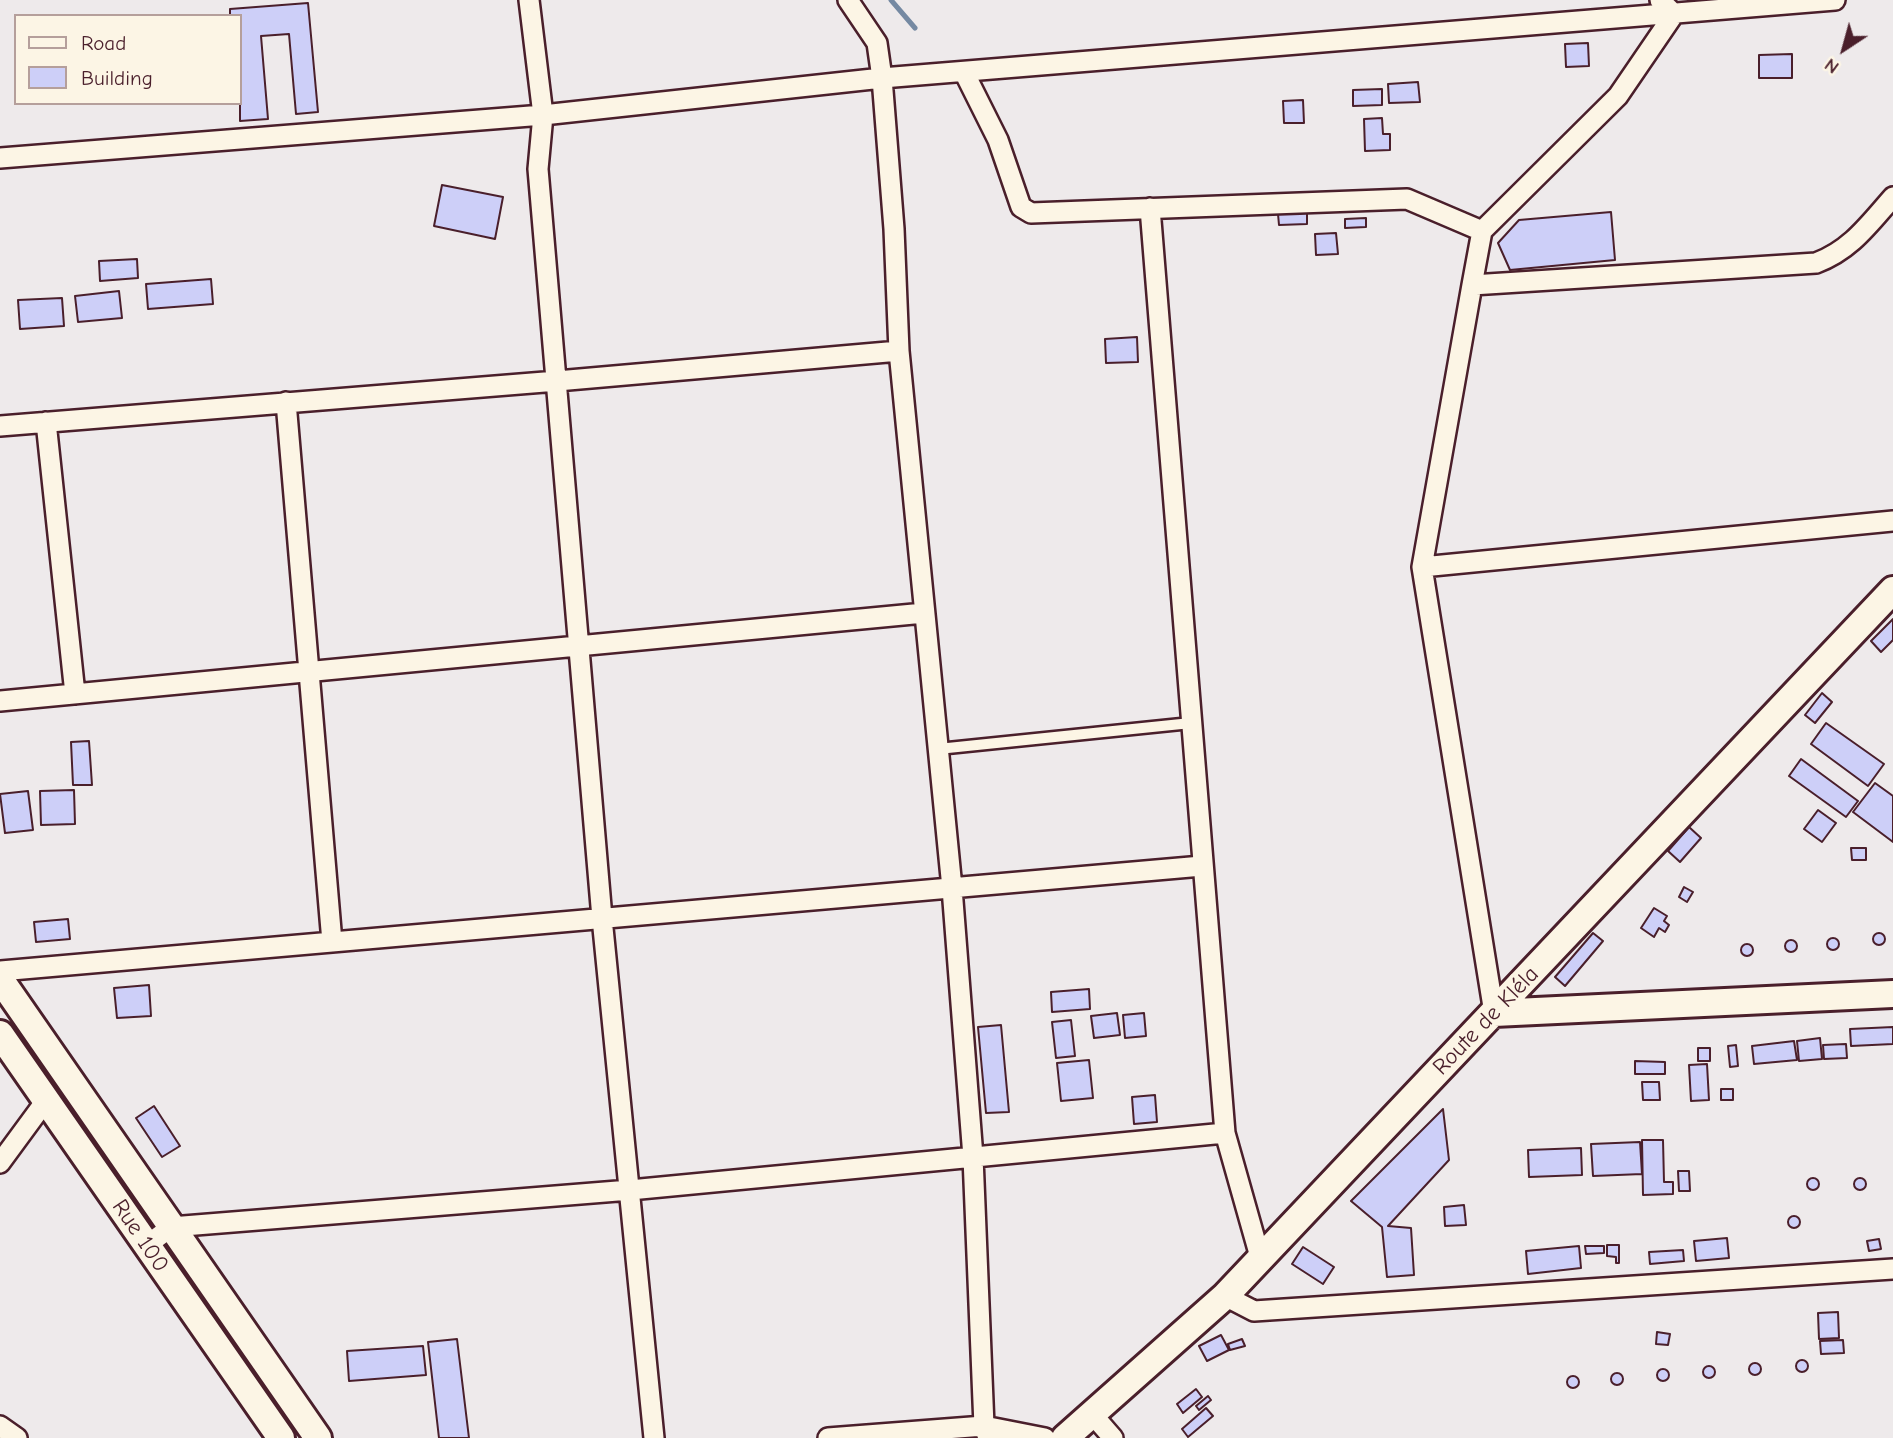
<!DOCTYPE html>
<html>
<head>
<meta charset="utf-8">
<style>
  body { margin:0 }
  #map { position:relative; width:1893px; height:1438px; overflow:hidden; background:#eeeaeb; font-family:"Comic Neue",sans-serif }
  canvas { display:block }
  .legend { position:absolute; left:14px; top:14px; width:228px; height:91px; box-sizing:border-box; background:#fcf5e5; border:2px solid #b59f9b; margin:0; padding:9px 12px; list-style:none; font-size:21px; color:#4a1f2b }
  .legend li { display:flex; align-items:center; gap:14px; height:35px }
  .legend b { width:35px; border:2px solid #b59f9b }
  .north { position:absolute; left:1809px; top:14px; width:70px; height:70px; -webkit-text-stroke:5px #fcf5e5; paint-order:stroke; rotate:216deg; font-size:19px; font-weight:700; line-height:28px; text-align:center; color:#4a1f2b }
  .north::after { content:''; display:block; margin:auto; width:24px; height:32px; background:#4a1f2b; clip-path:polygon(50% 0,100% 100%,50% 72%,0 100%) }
</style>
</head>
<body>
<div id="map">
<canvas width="1893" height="1438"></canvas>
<ul class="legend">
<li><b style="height:9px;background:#fcf5e5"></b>Road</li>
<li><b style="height:19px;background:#cdcff8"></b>Building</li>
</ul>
<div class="north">N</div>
</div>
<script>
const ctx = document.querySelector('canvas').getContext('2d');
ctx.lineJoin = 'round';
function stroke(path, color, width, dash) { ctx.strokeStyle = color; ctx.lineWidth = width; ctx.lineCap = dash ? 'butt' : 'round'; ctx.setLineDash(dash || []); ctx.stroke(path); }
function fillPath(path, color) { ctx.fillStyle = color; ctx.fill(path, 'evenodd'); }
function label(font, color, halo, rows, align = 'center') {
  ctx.font = font + ' "Comic Neue",sans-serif'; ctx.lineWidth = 7; ctx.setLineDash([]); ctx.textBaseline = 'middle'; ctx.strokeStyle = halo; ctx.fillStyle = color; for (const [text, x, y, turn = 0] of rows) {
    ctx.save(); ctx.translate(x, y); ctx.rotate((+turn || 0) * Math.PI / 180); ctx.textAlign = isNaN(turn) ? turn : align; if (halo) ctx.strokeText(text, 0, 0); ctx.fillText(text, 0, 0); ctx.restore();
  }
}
const stream = new Path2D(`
  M891,0L915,28`);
const building = new Path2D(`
  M308,3L318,112L296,114L289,34L261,36L268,119L240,121V16H230V9Z
  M1588,43L1589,66L1566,67L1565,44Z
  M1792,54V78H1759V55Z
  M1418,82L1420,102L1389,103L1388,84Z
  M1382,89V105L1353,106V90Z
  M1303,100L1304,123H1284L1283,101Z
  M1382,118L1383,134H1390V150L1365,151L1364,119Z
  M442,185L503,197L495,239L434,226Z
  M1307,212V224L1279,225L1278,214Z
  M1611,212L1615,260L1510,270L1498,243L1519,220Z
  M1366,218V227L1345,228V219Z
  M1336,233L1338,254L1316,255L1315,234Z
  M137,259L138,278L100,281L99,261Z
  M211,279L213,304L148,309L146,284Z
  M119,291L122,318L78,322L75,296Z
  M62,298L64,326L20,329L18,300Z
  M1137,337L1138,362L1106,363L1105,339Z
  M1893,619V640L1881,652L1871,641Z
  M1822,693L1832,702L1815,723L1805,715Z
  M1826,723L1884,764L1868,786L1811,744Z
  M89,741L92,785H73L71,742Z
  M1801,759L1858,801L1846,817L1789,776Z
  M1875,783L1893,796V842L1853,812Z
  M74,790L75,824L41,825L40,791Z
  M28,791L33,830L5,833L0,794Z
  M1818,810L1836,823L1822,842L1804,829Z
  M1689,827L1701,838L1680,862L1668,851Z
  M1851,848H1866V860H1852Z
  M1684,887L1693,892L1687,902L1679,897Z
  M1654,908L1667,916L1664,921L1669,925L1665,932L1659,928L1654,937L1641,928Z
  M68,919L70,939L36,942L34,922Z
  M1873 939a6 6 0 1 1 12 0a6 6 0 1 1-12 0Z
  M1593,933L1603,941L1565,986L1555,977Z
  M1827 944a6 6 0 1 1 12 0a6 6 0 1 1-12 0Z
  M1785 946a6 6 0 1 1 12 0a6 6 0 1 1-12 0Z
  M1741 950a6 6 0 1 1 12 0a6 6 0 1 1-12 0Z
  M149,985L151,1016L117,1018L114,988Z
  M1089,989L1090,1009L1052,1012L1051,992Z
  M1117,1013L1120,1035L1094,1038L1091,1016Z
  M1144,1013L1146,1036L1125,1038L1123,1015Z
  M1071,1020L1075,1056L1056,1058L1052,1022Z
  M1001,1025L1009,1112L986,1113L978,1027Z
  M1893,1027V1044L1851,1046L1850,1029Z
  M1820,1038L1822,1059L1799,1061L1797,1041Z
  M1794,1041L1797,1060L1754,1064L1752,1046Z
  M1846,1044L1847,1058L1824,1059L1823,1045Z
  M1736,1045L1738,1066L1730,1067L1728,1046Z
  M1698,1048H1710V1061H1698Z
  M1089,1060L1093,1098L1061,1101L1057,1063Z
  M1635,1061L1665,1062V1074H1635Z
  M1707,1064L1709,1100L1691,1101L1689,1065Z
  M1642,1082H1659L1660,1100H1643Z
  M1721,1089H1733V1100H1721Z
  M1155,1095L1157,1122L1134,1124L1132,1097Z
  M154,1106L180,1146L162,1157L136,1118Z
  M1443,1109L1449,1160L1388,1226L1411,1228L1414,1275L1387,1277L1382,1227L1351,1201Z
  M1642,1140H1663L1664,1182H1673V1194L1643,1195Z
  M1640,1142L1642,1174L1593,1176L1591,1144Z
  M1581,1148L1582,1175L1529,1177L1528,1150Z
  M1678,1171H1689L1690,1191H1679Z
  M1807 1184a6 6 0 1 1 12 0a6 6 0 1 1-12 0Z
  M1854 1184a6 6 0 1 1 12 0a6 6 0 1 1-12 0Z
  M1464,1205L1466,1225L1445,1226L1444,1207Z
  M1788 1222a6 6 0 1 1 12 0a6 6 0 1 1-12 0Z
  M1727,1238L1729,1258L1696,1261L1694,1241Z
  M1879,1239L1881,1249L1869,1251L1867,1241Z
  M1607,1245H1619V1263H1616V1257L1607,1256Z
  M1579,1246L1581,1268L1528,1274L1526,1251Z
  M1585,1246H1604V1253L1586,1254Z
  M1303,1247L1334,1267L1323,1284L1292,1264Z
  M1683,1250L1684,1261L1650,1264L1649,1252Z
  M1838,1312L1839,1338L1819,1339L1818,1313Z
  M1657,1332L1670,1334L1668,1345L1656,1344Z
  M1221,1335L1229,1350L1207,1361L1199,1346Z
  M457,1339L469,1438H439L428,1342Z
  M1242,1339L1245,1346L1230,1350L1228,1344Z
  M1843,1340L1844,1353L1821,1354L1820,1341Z
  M423,1346L426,1375L349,1381L347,1351Z
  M1796 1366a6 6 0 1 1 12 0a6 6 0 1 1-12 0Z
  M1749 1369a6 6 0 1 1 12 0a6 6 0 1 1-12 0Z
  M1703 1372a6 6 0 1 1 12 0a6 6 0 1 1-12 0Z
  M1657 1375a6 6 0 1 1 12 0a6 6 0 1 1-12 0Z
  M1611 1379a6 6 0 1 1 12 0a6 6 0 1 1-12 0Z
  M1567 1382a6 6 0 1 1 12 0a6 6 0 1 1-12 0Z
  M1196,1389L1202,1397L1183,1413L1177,1404Z
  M1208,1396L1211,1400L1199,1410L1196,1406Z
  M1206,1408L1213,1416L1188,1437L1182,1429Z`);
const lane = new Path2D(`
  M938,749L1191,723`);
const street = new Path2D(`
  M529,0L543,115L538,169L602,918L654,1438
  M848,0L877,43L882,78L894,229L899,351L952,888L973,1157L984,1426L988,1438
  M964,72L998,140L1021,207L1031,213L1407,199L1482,231
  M0,158L543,115L882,78L1835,0
  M1150,208L1225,1133L1260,1257
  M1472,285L1816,263C1851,250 1869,224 1893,197
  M286,402L332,942
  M46,422L75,694
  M0,426L557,381L899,351
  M1422,567L1893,521
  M0,701L924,613
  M0,971L1202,866
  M1494,1013L1422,567L1472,285L1482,231L1618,96L1674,14L1660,0
  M0,1163L47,1099
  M146,1246L171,1227L630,1190L1225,1133
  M1225,1296L1254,1311L1893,1269
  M1093,1415L1113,1438
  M0,1426L17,1438
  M828,1438L984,1426L1045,1438`);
const secondary = new Path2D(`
  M0,979L318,1438
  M1494,1013L1893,994
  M0,1034L281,1438
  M1065,1438L1225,1296L1893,590`);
const streetNames = [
  ["Route de Kléla",1486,1021,-46],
  ["Rue 100",140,1236,56]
];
stroke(stream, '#7589a2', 5);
fillPath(building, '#cdcff8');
stroke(building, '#4a1f2b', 2);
stroke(lane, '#4a1f2b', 15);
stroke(street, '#4a1f2b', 24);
stroke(secondary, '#4a1f2b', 32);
stroke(lane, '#fcf5e5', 10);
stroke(street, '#fcf5e5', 19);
stroke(secondary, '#fcf5e5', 26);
label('23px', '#4a1f2b', '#fcf5e5', streetNames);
</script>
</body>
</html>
